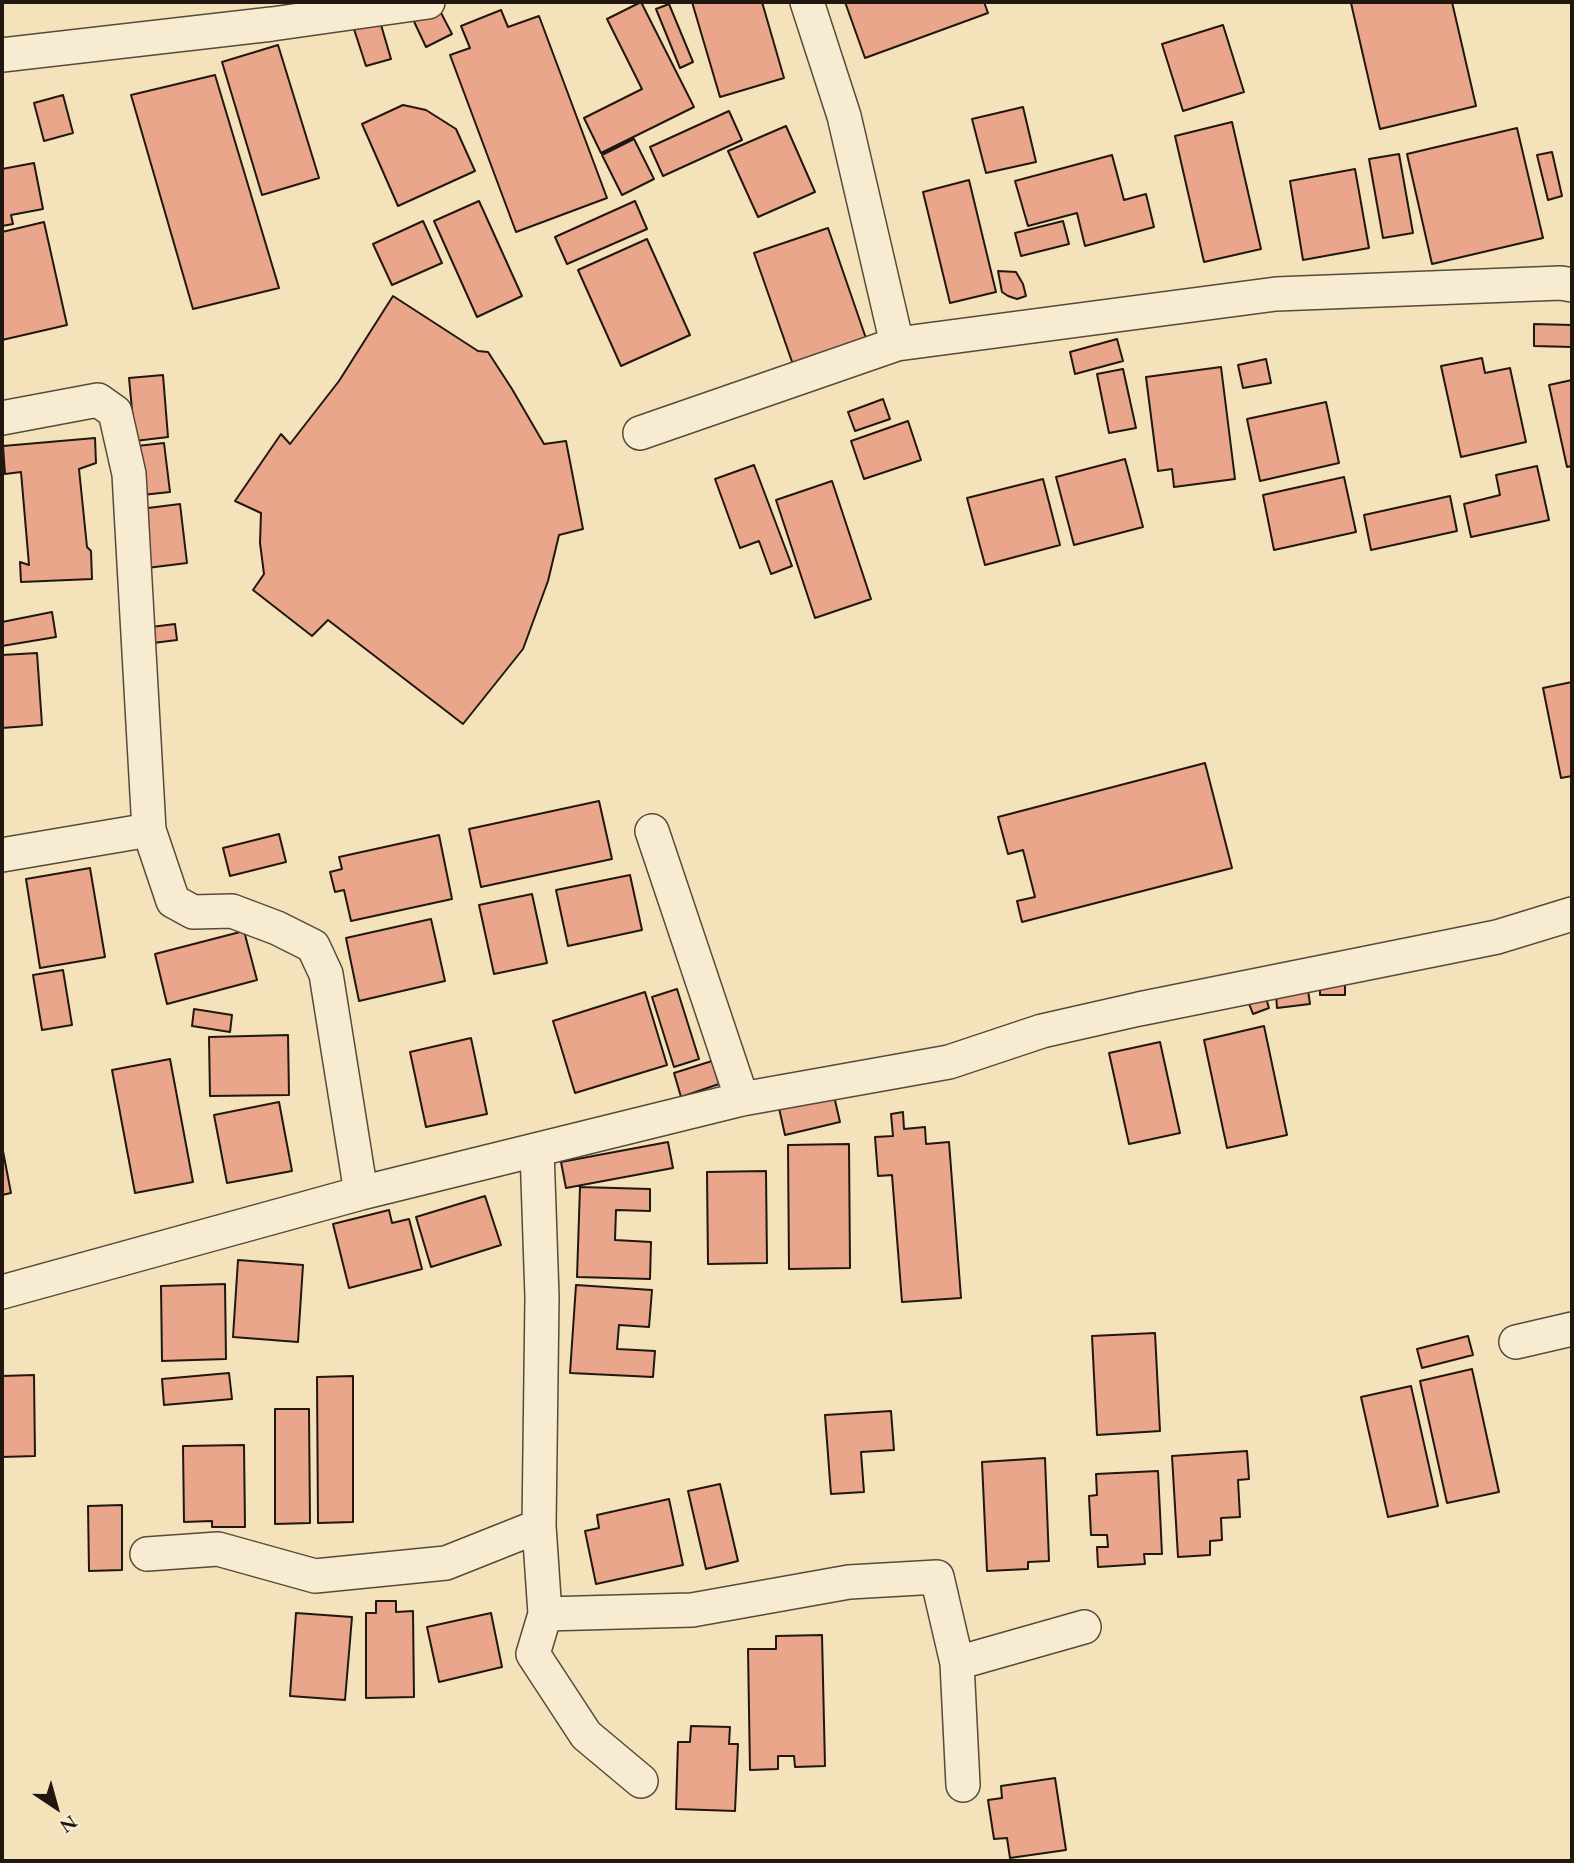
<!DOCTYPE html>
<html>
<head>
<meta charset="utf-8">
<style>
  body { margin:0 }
  #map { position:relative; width:1574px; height:1863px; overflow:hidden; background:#f3e2ba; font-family:"EB Garamond",serif }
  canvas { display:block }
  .frame { position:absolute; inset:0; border:4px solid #221710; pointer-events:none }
  .north { position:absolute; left:21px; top:1772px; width:70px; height:70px; -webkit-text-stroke:5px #f7ecd2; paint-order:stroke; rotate:144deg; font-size:19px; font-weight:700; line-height:28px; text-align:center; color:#221710 }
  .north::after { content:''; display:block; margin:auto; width:24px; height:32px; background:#221710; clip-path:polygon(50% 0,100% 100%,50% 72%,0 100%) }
</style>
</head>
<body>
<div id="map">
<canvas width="1574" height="1863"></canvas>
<div class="frame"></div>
<div class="north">N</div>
</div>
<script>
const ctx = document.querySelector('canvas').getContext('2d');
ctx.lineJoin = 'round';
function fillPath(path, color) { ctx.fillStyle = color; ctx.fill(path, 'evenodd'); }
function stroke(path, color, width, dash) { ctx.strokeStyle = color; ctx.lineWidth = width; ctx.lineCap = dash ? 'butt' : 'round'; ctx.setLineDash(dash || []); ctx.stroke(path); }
const building = new Path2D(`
  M641,2L694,107L601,153L584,118L642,89L607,19Z
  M692,2H762L784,78L720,97Z
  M845,2H984L988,13L865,58Z
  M1356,2H1452L1476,106L1380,129L1351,3Z
  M669,4L693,62L680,68L656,9Z
  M439,9L452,34L426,47L410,13Z
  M501,10L508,27L539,16L607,198L516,232L450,55L470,48L461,26Z
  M379,18L391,59L366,66L353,26Z
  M1223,25L1244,92L1183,111L1162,44Z
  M278,45L319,178L262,195L222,62Z
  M215,75L279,288L193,309L131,95Z
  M63,95L73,133L44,141L34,103Z
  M403,105L426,110L456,129L475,171L398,206L362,124Z
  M1023,107L1036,162L986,173L972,119Z
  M729,111L742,140L663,176L650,147Z
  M1232,122L1261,249L1204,262L1175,136Z
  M786,126L815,192L758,217L728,151Z
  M1517,128L1543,238L1432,264L1407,154Z
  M634,139L654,179L622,195L602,155Z
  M1552,152L1562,196L1548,200L1537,155Z
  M1399,154L1413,233L1383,238L1369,159Z
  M1112,155L1124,200L1146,194L1154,227L1085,246L1077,213L1028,226L1015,181Z
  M34,163L43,209L11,215L13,224L2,226V169Z
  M1355,169L1369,248L1303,260L1290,181Z
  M969,180L996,292L950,303L923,192Z
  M479,201L522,296L477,317L434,221Z
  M635,201L647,229L567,264L555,237Z
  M423,221L442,263L392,285L373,244Z
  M1063,221L1069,244L1021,256L1015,233Z
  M44,222L67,325L2,340V232Z
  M828,228L870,350L797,376L754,253Z
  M647,239L690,335L621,366L578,270Z
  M998,271L1016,272L1023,284L1026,296L1017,299L1008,296L1002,292Z
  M393,296L478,351L488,352L512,389L544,444L566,441L583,529L559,535L548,581L523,649L463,724L328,620L312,636L253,590L264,574L260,543L261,513L235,501L281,434L290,444L339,381Z
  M1534,324L1572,325V347L1534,346Z
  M1117,339L1123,361L1075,374L1070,352Z
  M1482,358L1485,373L1510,368L1526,442L1461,457L1441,366Z
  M1266,359L1271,383L1243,388L1238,365Z
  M1221,367L1235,479L1174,487L1172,469L1158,471L1146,377Z
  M1123,369L1136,428L1109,433L1097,374Z
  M163,375L168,437L135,441L129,378Z
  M1572,380V466L1567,467L1549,385Z
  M883,399L890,419L855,431L848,412Z
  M1326,402L1339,463L1260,481L1247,419Z
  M908,421L921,460L864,479L851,441Z
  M95,438L96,463L79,469L87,547L91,551L92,579L21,582L20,562L29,565L21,472L5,474L3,446Z
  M164,443L170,492L142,495L137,446Z
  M1125,459L1143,527L1074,545L1056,477Z
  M754,465L792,566L771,574L759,541L740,548L715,479Z
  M1537,466L1549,520L1471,537L1464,504L1500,495L1496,475Z
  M1344,477L1356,532L1274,550L1263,495Z
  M1043,479L1060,545L985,565L967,498Z
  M832,481L871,599L815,618L776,500Z
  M1450,496L1457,531L1371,550L1364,515Z
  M180,504L187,563L147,568L140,509Z
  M52,612L56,637L2,646V622Z
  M175,624L177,640L153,643L151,627Z
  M37,653L42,725L2,728V655Z
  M1572,682V776L1561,778L1543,688Z
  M1205,763L1232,868L1022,922L1017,901L1035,897L1023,850L1008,854L998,817Z
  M599,801L612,859L481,887L469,829Z
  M279,834L286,862L230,876L223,848Z
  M439,835L452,899L351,921L344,890L335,892L330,872L342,869L339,857Z
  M90,868L105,957L40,968L26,879Z
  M630,875L642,930L568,946L556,890Z
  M532,894L547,963L494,974L479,905Z
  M431,919L445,981L359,1001L346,938Z
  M244,931L257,980L167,1004L155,954Z
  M63,970L72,1025L42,1030L33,975Z
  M1320,979L1345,980V995H1320Z
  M677,989L699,1059L674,1067L652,997Z
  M1308,990L1310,1004L1277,1008L1276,994Z
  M645,992L667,1065L575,1093L553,1021Z
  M1265,995L1269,1008L1253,1014L1248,1001Z
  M194,1009L232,1015L230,1032L192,1026Z
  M1264,1026L1287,1135L1227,1148L1204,1040Z
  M288,1035L289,1095L210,1096L209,1037Z
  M471,1038L487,1114L426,1127L410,1052Z
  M1160,1042L1180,1133L1129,1144L1109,1053Z
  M170,1059L193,1182L135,1193L112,1070Z
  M712,1061L719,1084L681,1097L674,1073Z
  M834,1096L840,1122L785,1135L779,1108Z
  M279,1102L292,1171L227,1183L214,1115Z
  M903,1112L904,1129L925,1127L926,1144L949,1142L961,1298L902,1302L892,1175L878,1176L875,1137L893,1136L891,1114Z
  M668,1142L673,1168L566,1188L561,1162Z
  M849,1144L850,1268L789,1269L788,1145Z
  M2,1146L11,1193L2,1195Z
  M766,1171L767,1263L708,1264L707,1172Z
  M580,1187L650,1189V1211L616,1210L615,1240L651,1242L650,1279L577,1277Z
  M485,1196L501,1245L431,1267L416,1217Z
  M389,1210L392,1223L409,1219L422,1269L349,1288L333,1224Z
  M238,1260L303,1265L298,1342L233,1337Z
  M225,1284L226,1359L162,1361L161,1286Z
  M576,1285L652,1290L649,1327L619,1325L617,1349L655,1351L653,1377L570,1373Z
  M1155,1333L1160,1431L1097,1435L1092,1336Z
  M1468,1336L1473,1355L1422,1368L1417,1349Z
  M1472,1369L1499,1492L1447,1503L1420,1381Z
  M229,1373L232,1399L164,1405L162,1379Z
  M34,1375L35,1456L2,1457V1376Z
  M353,1376V1522L318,1523L317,1377Z
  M1411,1386L1438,1506L1388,1517L1361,1397Z
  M275,1409H309L310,1523L275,1524Z
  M891,1411L894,1450L861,1452L864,1492L831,1494L825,1415Z
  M244,1445L245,1527H212V1521L184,1522L183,1446Z
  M1247,1451L1249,1479L1238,1480L1240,1517L1221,1518L1222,1540L1210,1541V1555L1178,1557L1172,1456Z
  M1045,1458L1049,1561L1028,1562V1569L987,1571L982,1462Z
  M1158,1471L1162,1554H1144L1145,1564L1098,1567L1097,1547H1108L1107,1535H1091L1089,1496L1097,1495L1096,1474Z
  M720,1484L738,1561L706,1569L688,1491Z
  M669,1499L683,1565L596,1584L585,1531L599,1528L597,1515Z
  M122,1505V1570L89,1571L88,1506Z
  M376,1601H396V1612L413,1611L414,1697L366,1698V1613H376Z
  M296,1613L352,1617L345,1700L290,1696Z
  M491,1613L502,1667L439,1682L427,1627Z
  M822,1635L825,1766L795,1767L794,1756H778V1769L750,1770L748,1649H776V1636Z
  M691,1726L730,1727L729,1744H738L735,1811L676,1809L678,1742H690Z
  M1055,1778L1066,1850L1010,1858L1007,1838L994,1839L988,1800L1002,1798L1001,1786Z`);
const street = new Path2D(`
  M807,2L844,116L897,344
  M2,55L272,24L428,2
  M2,418L98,400L115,412L129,474L149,830L173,901L193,912L232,911L277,928L313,946L326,974L361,1193
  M640,433L897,344L1276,294L1561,283L1572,285
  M652,831L742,1099
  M2,855L149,830
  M537,1150L542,1297L539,1526L545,1614L692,1610L849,1582L937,1577L957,1663L963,1785
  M2,1292L361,1193L742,1099L949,1062L1042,1031L1139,1009L1497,937L1572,914
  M1516,1342L1572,1329
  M147,1554L218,1549L315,1576L446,1563L539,1526
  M545,1614L533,1654L586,1735L641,1781
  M957,1663L1084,1627`);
fillPath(building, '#e9a68a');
stroke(building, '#221710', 2);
stroke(street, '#564a3a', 36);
stroke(street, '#f7ecd2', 33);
</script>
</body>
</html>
